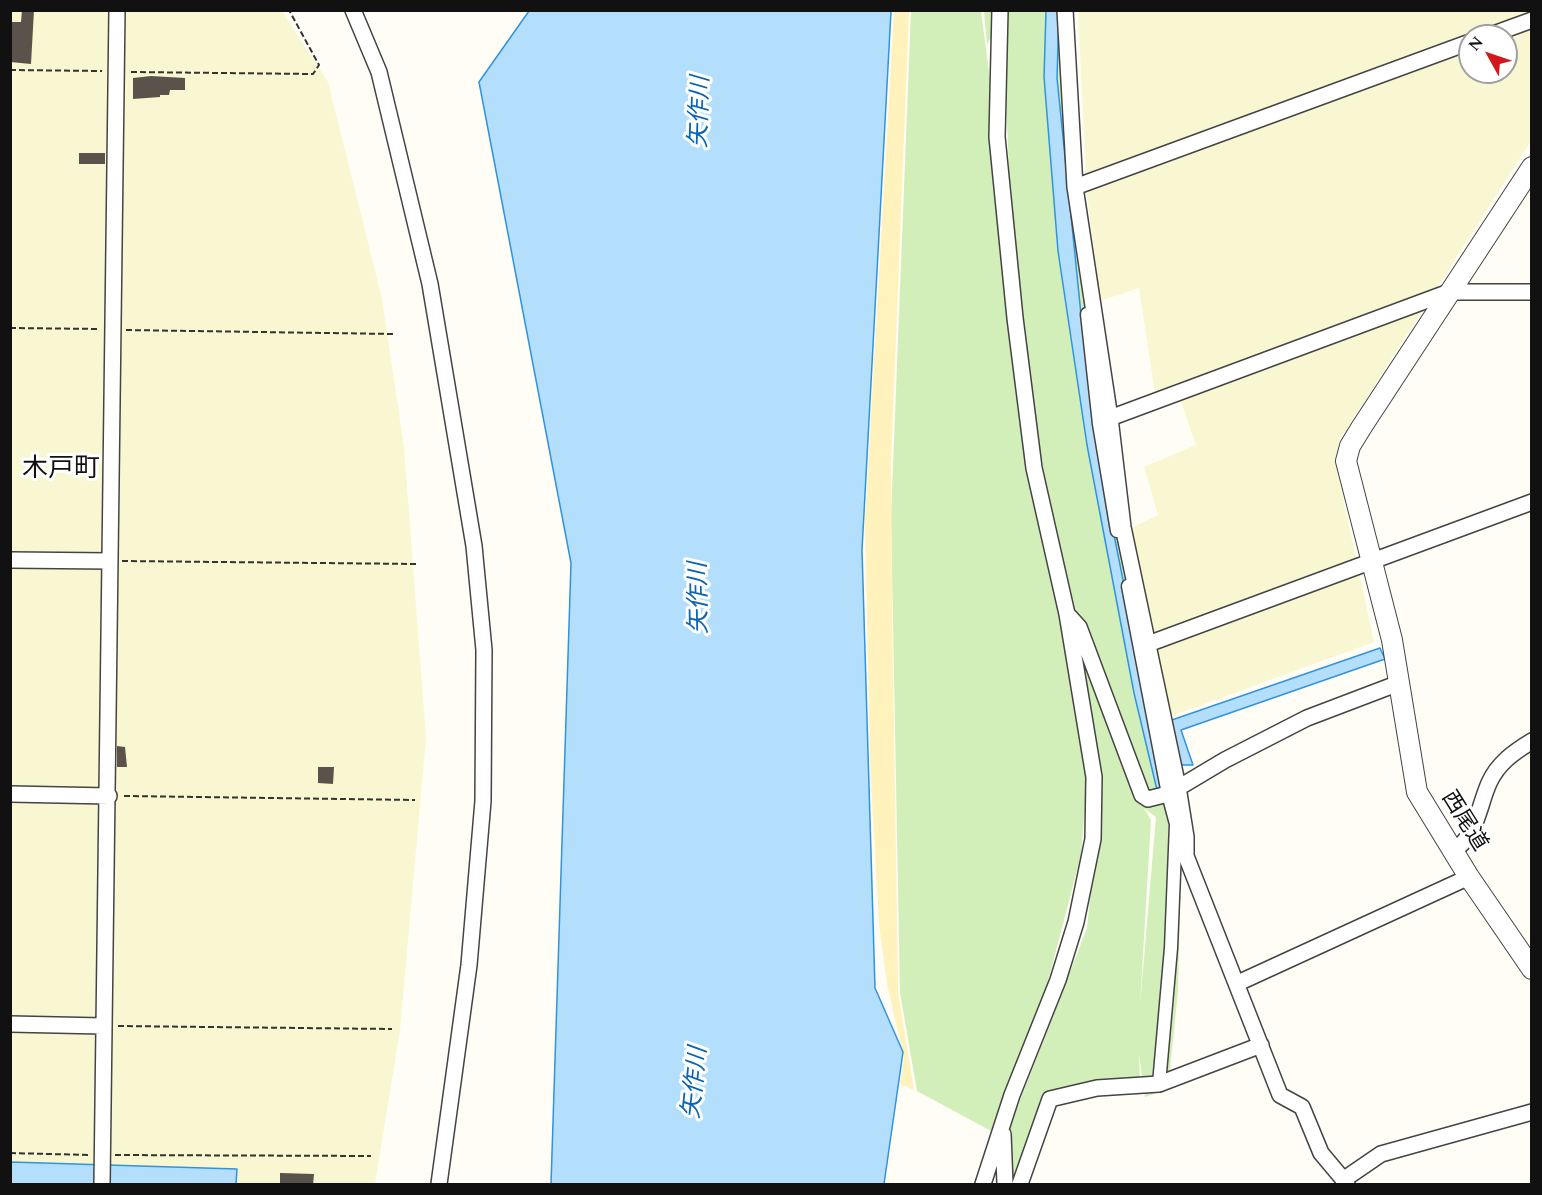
<!DOCTYPE html>
<html>
<head>
<meta charset="utf-8">
<style>
  body { margin:0 }
  #map { position:relative; width:1542px; height:1195px; overflow:hidden; background:#fffdf5; font-family:Spectral,serif }
  canvas { display:block }
  .frame { position:absolute; inset:0; border:12px solid #111; pointer-events:none }
  .north { position:absolute; left:1458px; top:24px; width:60px; height:60px; box-sizing:border-box; background:#fff; border:2px solid #a0a0a0; border-radius:50%; rotate:310deg; font-size:16px; font-weight:700; line-height:24px; text-align:center; color:#111 }
  .north::after { content:''; display:block; margin:auto; width:21px; height:27px; background:#d3171a; clip-path:polygon(50% 0,100% 100%,50% 72%,0 100%) }
</style>
</head>
<body>
<div id="map">
<canvas width="1542" height="1195"></canvas>
<div class="frame"></div>
<div class="north">N</div>
</div>
<script>
const ctx = document.querySelector('canvas').getContext('2d');
ctx.lineJoin = 'round';
function fillPath(path, color) { ctx.fillStyle = color; ctx.fill(path, 'evenodd'); }
function stroke(path, color, width, dash) { ctx.strokeStyle = color; ctx.lineWidth = width; ctx.lineCap = dash ? 'butt' : 'round'; ctx.setLineDash(dash || []); ctx.stroke(path); }
function label(font, color, halo, rows, align = 'center') {
  ctx.font = font + ' Spectral,"Noto Sans JP",serif'; ctx.lineWidth = 6; ctx.setLineDash([]); ctx.textBaseline = 'middle'; ctx.strokeStyle = halo; ctx.fillStyle = color; for (const [text, x, y, turn = 0] of rows) {
    ctx.save(); ctx.translate(x, y); ctx.rotate((+turn || 0) * Math.PI / 180); ctx.textAlign = isNaN(turn) ? turn : align; if (halo) ctx.strokeText(text, 0, 0); ctx.fillText(text, 0, 0); ctx.restore();
  }
}
const farmland = new Path2D(`
  M10,11H282L328,82L382,299L404,447L426,738L400,1030L375,1184H11Z
  M1078,11H1531V141L1340,439L1335,460L1374,642L1171,716L1131,528L1158,515L1144,467L1196,445L1176,387L1155,393L1139,288L1100,301L1087,194ZM1470,36H1506V72H1470Z`);
const green = new Path2D(`
  M911,11H981L1060,618L1087,778L1081,855L1041,1008L991,1131L917,1091L900,993L891,516Z
  M984,11H998L996,26L987,45Z
  M1008,11H1063L1080,230L1174,785L1150,793L1143,789L1070,607L1047,495L1027,371L1010,192L1005,77Z
  M1078,635L1134,795L1142,806L1175,800L1182,824L1178,991L1168,1089L1145,1097L1139,1055L1140,1082L1054,1092L1016,1184H1009V1129L1087,928L1101,787ZM1144,808L1156,817L1140,1005L1151,820Z`);
const sand = new Path2D(`
  M894,11H909L891,462L892,596L898,992L914,1090L900,1084L904,1058L887,984L879,924L870,762L865,522Z`);
const water = new Path2D(`
  M529,11H891L862,550L875,988L903,1052L884,1184H551L571,563L479,82Z
  M1046,11H1059L1057,78L1082,324L1106,495L1165,789L1157,790L1134,693L1087,445L1058,251L1044,77Z
  M1380,648L1385,659L1181,730L1193,765H1179L1169,721Z
  M11,1162L237,1169L236,1184H11Z`);
const building = new Path2D(`
  M22,10H34L31,64L10,62L11,22H21Z
  M151,76L185,78V90H170L169,95H160V97L133,99V78Z
  M79,153H105V164H79Z
  M117,746L125,747L127,767H117Z
  M318,767H334L333,784L318,783Z
  M280,1173L314,1174L313,1185H280Z`);
const path = new Path2D(`
  M10,70L102,71
  M131,72L313,74L319,65L289,10
  M10,328L100,329
  M126,330L393,334
  M122,561L417,564
  M124,796L415,800
  M118,1026L392,1029
  M10,1153L89,1155
  M115,1155L371,1156`);
const pedestrian = new Path2D(`
  M1087,314L1099,424L1117,531
  M1128,586L1168,794L1176,824L1171,948L1159,1084`);
const minor = new Path2D(`
  M353,10L379,72L430,284L474,546L484,650L483,801L469,965L439,1184
  M1065,10L1075,187L1110,418L1123,527L1178,787L1186,837V856L1280,1095L1302,1107L1321,1153L1347,1184
  M1488,36L1532,20
  M1075,187L1470,42
  M1110,418L1449,292H1532
  M10,560L110,561
  M1069,616L1079,627L1142,795L1148,799L1168,794L1225,760L1307,718L1399,683
  M1148,644L1532,502
  M10,794L109,796
  M1453,851C1477,836 1478,808 1489,783C1498,763 1514,752 1532,741
  M1238,983L1469,877
  M10,1024L103,1026
  M1003,1134L1005,1184
  M1343,1180L1381,1154L1532,1112
  M102,1184L117,10
  M983,1184L1012,1095L1058,980L1076,922L1093,839L1094,777L1067,614L1034,468L1015,318L997,137L1000,10
  M1020,1184L1050,1099L1097,1088L1159,1084L1261,1045`);
const tertiary = new Path2D(`
  M1532,167L1361,428L1350,446L1346,461L1392,640L1417,792L1469,877L1532,969`);
const streetNames = [
  ["西尾道",1463,822,58]
];
const waterNames = [
  ["矢作川",702,112,-88],
  ["矢作川",701,598,-91],
  ["矢作川",697,1083,-84]
];
const quarterNames = [
  ["木戸町",61,471]
];
fillPath(farmland, '#f9f7d1');
fillPath(green, '#d3efb9');
fillPath(sand, '#fff2bd');
fillPath(water, '#b3dffd');
stroke(water, '#3193dd', 1.5);
fillPath(building, '#5b524c');
stroke(pedestrian, '#444', 15);
stroke(minor, '#444', 18);
stroke(tertiary, '#444', 22);
stroke(path, '#333', 2, [6, 3]);
stroke(pedestrian, '#fff', 12);
stroke(minor, '#fff', 15);
stroke(tertiary, '#fff', 20);
label('22px', '#111', '#fff', streetNames);
label('italic 24px', '#0a64b3', '#fff', waterNames);
label('26px', '#111', '#fff', quarterNames);
</script>
</body>
</html>
